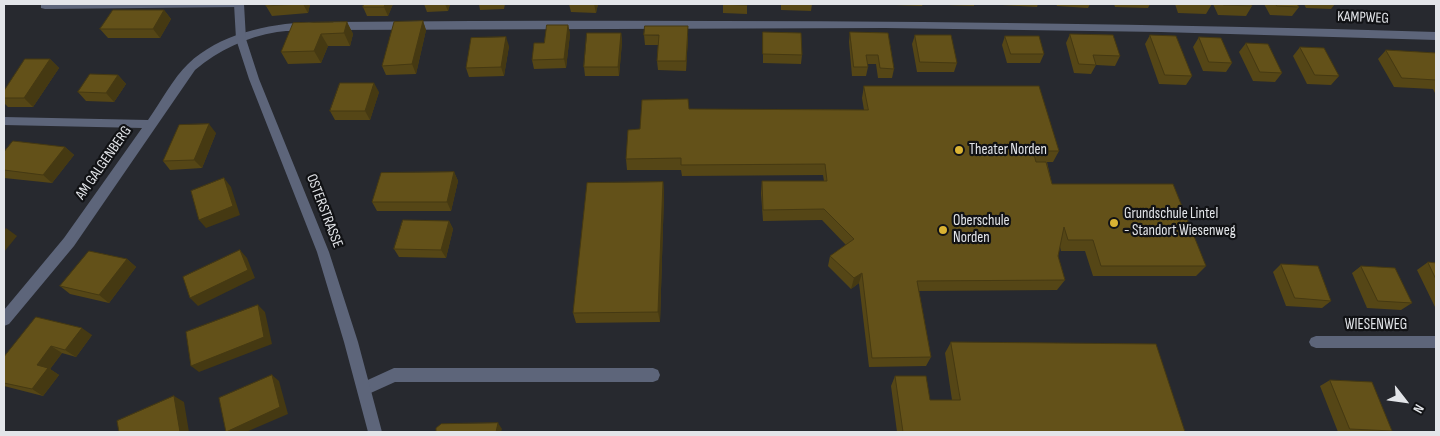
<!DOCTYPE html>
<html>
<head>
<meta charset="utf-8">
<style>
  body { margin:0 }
  #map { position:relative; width:1440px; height:436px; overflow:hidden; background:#27292f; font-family:"Sofia Sans Condensed",sans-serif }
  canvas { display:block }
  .frame { position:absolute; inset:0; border:5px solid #e3e5e9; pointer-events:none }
  .north { position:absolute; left:1380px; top:376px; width:50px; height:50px; -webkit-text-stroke:4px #111215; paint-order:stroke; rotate:120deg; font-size:14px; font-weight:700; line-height:20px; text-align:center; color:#e3e5e9 }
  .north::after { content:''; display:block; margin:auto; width:18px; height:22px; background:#e3e5e9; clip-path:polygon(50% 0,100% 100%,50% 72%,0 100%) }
</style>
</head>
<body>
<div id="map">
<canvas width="1440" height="436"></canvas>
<div class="frame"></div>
<div class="north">N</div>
</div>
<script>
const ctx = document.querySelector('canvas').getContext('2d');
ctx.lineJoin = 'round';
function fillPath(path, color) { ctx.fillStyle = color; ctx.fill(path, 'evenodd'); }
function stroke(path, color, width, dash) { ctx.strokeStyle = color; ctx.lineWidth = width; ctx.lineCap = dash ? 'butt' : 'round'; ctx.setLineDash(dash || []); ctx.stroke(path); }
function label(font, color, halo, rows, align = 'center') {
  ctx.font = font + ' "Sofia Sans Condensed",sans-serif'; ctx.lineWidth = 4.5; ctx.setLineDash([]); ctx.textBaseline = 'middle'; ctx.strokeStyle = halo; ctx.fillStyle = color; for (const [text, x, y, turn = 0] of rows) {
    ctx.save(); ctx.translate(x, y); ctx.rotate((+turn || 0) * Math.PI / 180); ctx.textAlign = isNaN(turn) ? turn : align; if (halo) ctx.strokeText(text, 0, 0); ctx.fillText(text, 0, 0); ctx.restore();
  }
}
const service = new Path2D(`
  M41,4H244L239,7L45,9L41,8Z
  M394,368H653L658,370L660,375L658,380L653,382H395L364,396L359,394L357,389L359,384Z`);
const minor = new Path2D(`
  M472,21C793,20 1115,22 1436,32V40L1161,32L885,28L334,30L329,26L334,22Z
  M309,22L313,23L314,26L313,29C301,32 289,30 277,32C246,37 219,50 195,70L74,246L9,324L4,326V310L64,238L142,128L4,125V117L148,120C160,103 174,77 188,64C219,34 268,24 309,22Z
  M1316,336H1436V348H1316L1311,346L1309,342L1311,338Z`);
const tertiary = new Path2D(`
  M234,4H244L246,39L259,79L329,252L358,342L382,432H368L344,342L317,252L249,79L236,39Z`);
const wall = new Path2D(`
  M267,4H310L308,13L272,16L266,6Z
  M393,4L388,16H367L363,7Z
  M424,4H450L448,11L427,12Z
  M479,4H505L504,9L480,10Z
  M569,4H598L596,13L571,12Z
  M723,4H747V14L723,13Z
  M781,4H812L811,11L781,10Z
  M846,4H871L870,5Z
  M895,4H923L922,6L895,5Z
  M947,4H974V6L947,5Z
  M1002,4H1038L1037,7L1002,5Z
  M1056,4H1090L1088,8L1057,6Z
  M1114,4H1150L1148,8L1115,7Z
  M1175,4H1212L1206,14L1178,13Z
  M1213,4H1251L1252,6L1246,16L1218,15Z
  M1264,4H1297L1299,7L1292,16L1270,15Z
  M1304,4H1335L1331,9L1306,8Z
  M164,10L171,19L160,38H108L100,29Z
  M423,21L426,30L416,74L386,75L382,66Z
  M347,22L353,34L350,46H328L321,63L288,64L281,52Z
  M568,25L570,34L566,68L534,69L532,60L544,43Z
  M763,32L802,55L801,64L763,63Z
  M850,32L888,33L894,69L892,78H878L876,64H868V67L866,76H852L849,42Z
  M621,33L622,42L619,76H585L584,67Z
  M1070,34L1120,56L1115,66L1096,65L1091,74L1074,73L1066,43Z
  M644,35L688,36L686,71L658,70L657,61L658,45H645Z
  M915,35L957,63L954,72H917L912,44Z
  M1150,35L1192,76L1186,85L1159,84L1145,44Z
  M1005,36L1044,54L1040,63H1007L1002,45Z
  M1199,37L1232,63L1226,72L1203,71L1193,47Z
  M1246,43L1282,73L1275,82L1253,81L1239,52Z
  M509,46L504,76L469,77L466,68Z
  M1300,47L1339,76L1331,85L1307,84L1293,56Z
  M1386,50L1436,53V95L1433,89L1394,87L1378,59Z
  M50,59L59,68L33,107H8L4,103V91Z
  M118,75L126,84L114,102L86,101L78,92Z
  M864,86L1059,151L1053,162H1047L1052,184L1206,266L1196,276H1093L1085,251H1061L1060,247L1058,256L1065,280L1057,290L919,291L931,357L926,366L869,367L859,283L851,289L828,266L830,256L846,245L822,220L763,221L761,193L762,181H824L823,175L682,176L681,170H627L626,159L640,129L689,109L864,110L862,98Z
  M379,92L370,120H335L330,111Z
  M216,133L202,168L170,170L163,161Z
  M65,147L74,155L52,183L4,178V152Z
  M454,172L458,181L451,211H377L372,202Z
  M663,182L664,194L660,322L576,323L573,313Z
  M449,221L453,229L446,258L399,257L394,249Z
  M127,259L136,267L109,303L70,294L60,286Z
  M1428,262L1436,263V309L1417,270Z
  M1281,264L1331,301L1322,308L1286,306L1273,272Z
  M1361,266L1412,303L1401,310L1367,308L1352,273Z
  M92,335L76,357L62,353L50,369L59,375L43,396L4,386V357Z
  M951,342L1185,432H897L891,386L895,376L930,400H952L945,353Z
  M1330,380L1392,431L1390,432H1338L1320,386Z`);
const shadedWall = new Path2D(`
  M303,4H310L308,13Z
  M385,4H393L388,16L384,7Z
  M445,4H450L448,11Z
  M594,4H598L596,13Z
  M164,10L171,19L160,38L153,29Z
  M423,21L426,30L416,74L412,64Z
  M347,22L353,34L350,46L344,33Z
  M568,25L570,34L566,68L564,59Z
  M688,26V36L686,71V61Z
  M621,33L622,42L619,76L618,67Z
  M321,34L328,46L321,63L314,51Z
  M506,37L509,46L504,76L501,67Z
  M50,59L59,68L33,107L24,98Z
  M118,75L126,84L114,102L106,93Z
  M374,83L379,92L370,120L365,111Z
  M209,124L216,133L202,168L194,160Z
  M65,147L74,155L52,183L43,175Z
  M454,172L458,181L451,211L447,202Z
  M224,178L231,187L240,215L206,228L199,220Z
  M663,182L664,194L660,322L658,312Z
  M449,221L453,229L446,258L441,250Z
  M6,228L17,236L4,252V231Z
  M240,250L247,258L255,278L198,306L190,298Z
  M127,259L136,267L109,303L99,295Z
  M862,273L859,283L851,289L854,278Z
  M258,305L265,312L272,344L199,372L191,366Z
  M82,328L92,335L76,357L65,350Z
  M51,346L62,353L50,369L59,375L43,396L32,389L37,365Z
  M272,375L279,381L288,414L246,432H226Z
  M174,396L184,402L189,432H180Z
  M498,423L502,429L501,432H496Z`);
const building = new Path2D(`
  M267,4H299L266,6Z
  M364,4H385L384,7H363Z
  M723,4H747V5Z
  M1223,4H1251L1252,6L1224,5Z
  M1276,4H1297L1299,7L1277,6Z
  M113,10H164L153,29H100Z
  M423,21L412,64L382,66L394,22Z
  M347,22L344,33L321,34L314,51L281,52L293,23Z
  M547,25H568L564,59L532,60L534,43H544Z
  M645,26H688L686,61H657L659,35H644Z
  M763,32L801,33L802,55L763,54Z
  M850,32L888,33L894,69L880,68L878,55H866L868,67H854Z
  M587,33H621L618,67H584Z
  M1070,34L1113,35L1120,56L1093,55L1096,65L1079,64Z
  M915,35H951L957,63L920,62Z
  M1150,35L1176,36L1192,76L1165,75Z
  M1005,36H1039L1044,54H1011Z
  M506,37L501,67L466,68L471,38Z
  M1199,37L1221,38L1232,63L1209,62Z
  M1246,43L1268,44L1282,73L1260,72Z
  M1300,47L1324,48L1339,76L1315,75Z
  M1386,50L1436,53V80L1402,78Z
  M25,59H50L24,98H4V91Z
  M90,74L118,75L106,93L78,92Z
  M340,83H374L365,111H330Z
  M864,86H1039L1059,151H1033L1036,162H1046L1052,184H1173L1206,266H1101L1093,240H1068L1064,227L1058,256L1065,280L917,281L931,357L872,358L862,273L854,278L830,256L854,239L824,209L763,210L762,181H827L825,164L681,165V158L626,159L628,130L640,129L642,100L688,99L689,109L868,110Z
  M209,124L194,160L163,161L179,125Z
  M13,141L65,147L43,175L4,170V152Z
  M454,172L447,202H372L381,173Z
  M224,178L233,206L199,220L191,191Z
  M663,182L658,312L573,313L587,183Z
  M403,220L449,221L441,250L394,249Z
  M240,250L248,270L190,298L183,277Z
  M89,251L127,259L99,295L60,286Z
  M1428,262L1436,263V279Z
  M1281,264L1318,266L1331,301L1295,298Z
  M1361,266L1395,268L1412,303L1378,301Z
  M258,305L264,337L191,366L186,332Z
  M36,317L82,328L65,350L51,346L37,365L48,368L32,389L4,383V357Z
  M951,342L1156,344L1185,432H903L895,376H926L930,400H960Z
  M272,375L280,407L226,432L219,398Z
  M1330,380L1372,382L1392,431L1350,429Z
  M174,396L180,432H119L117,421Z
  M498,423L496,432H436V428L441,424Z`);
const markers = [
  [959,150,5,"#dab333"],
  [1114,223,5,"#dab333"],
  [943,230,5,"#dab333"]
];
const streetNames = [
  ["KAMPWEG",1363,18,2],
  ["AM GALGENBERG",104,163,-55],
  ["OSTERSTRASSE",324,211,69],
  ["WIESENWEG",1376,325]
];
const poiNames = [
  ["Theater Norden",969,150],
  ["Grundschule Lintel",1124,214],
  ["- Standort Wiesenweg",1124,231],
  ["Oberschule",953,221],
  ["Norden",953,238]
];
fillPath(service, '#5d657a');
fillPath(minor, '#5d657a');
fillPath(tertiary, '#5d657a');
fillPath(wall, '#554616');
fillPath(shadedWall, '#453912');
fillPath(building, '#635119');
stroke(building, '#453912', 1);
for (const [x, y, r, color] of markers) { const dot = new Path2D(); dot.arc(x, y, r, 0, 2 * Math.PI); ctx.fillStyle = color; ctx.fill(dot); stroke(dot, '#111215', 2); }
label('15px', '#e3e5e9', '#111215', streetNames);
label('15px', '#e3e5e9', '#111215', poiNames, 'left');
</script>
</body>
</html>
